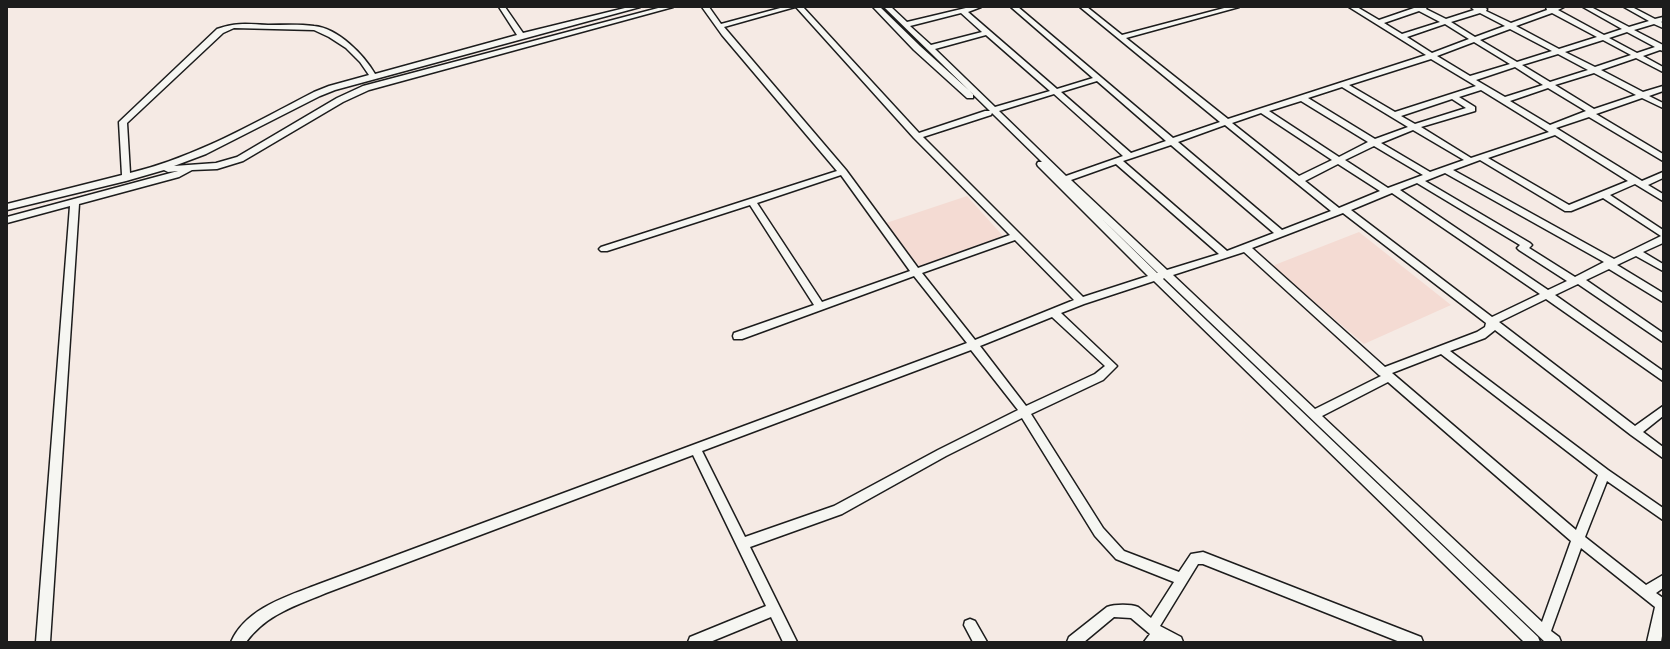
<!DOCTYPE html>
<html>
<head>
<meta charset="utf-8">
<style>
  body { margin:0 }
  #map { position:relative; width:1670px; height:649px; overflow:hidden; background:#f5eae4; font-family:Mynerve,sans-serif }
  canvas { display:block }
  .frame { position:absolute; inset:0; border:8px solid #1c1c1c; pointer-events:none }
</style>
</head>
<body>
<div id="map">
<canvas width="1670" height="649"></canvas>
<div class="frame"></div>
</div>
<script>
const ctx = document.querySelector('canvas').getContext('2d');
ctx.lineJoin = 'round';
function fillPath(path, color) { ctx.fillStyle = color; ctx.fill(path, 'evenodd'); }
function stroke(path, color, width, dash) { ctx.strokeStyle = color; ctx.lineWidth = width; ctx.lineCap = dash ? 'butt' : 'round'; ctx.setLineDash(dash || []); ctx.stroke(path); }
const built = new Path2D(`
  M967,196L1003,236L919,266L886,223Z
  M1359,232L1451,305L1364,344L1272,266Z`);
const minor = new Path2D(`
  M499,7H505L523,33L629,7H640L335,90L320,96L206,154L174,166L216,163L237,157L337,98L363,86L662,7H673L369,90L343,102L243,161L217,169L192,170L179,177L79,204L50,642H36L70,206L7,223V217L178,171L168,172L164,170L126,181L7,210V204L122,175L119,122L217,29C237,22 248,24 268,25C284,25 299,24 314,26C338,28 364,55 375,74L517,35ZM234,28L314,30L329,37L346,48L360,62L369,75L329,86L314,92C254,123 196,157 130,173L127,123L223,33Z
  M702,7H709L721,24L784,7H795L724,27L846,170L918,268L1010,235L914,138L796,7H803L919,133L985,111H990L884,7H891L907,22L970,7H981L968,12L1057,89L1093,78L1011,7H1018L1173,138L1220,122L1080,7H1087L1122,35L1228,7H1239L1126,38L1228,119L1426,55L1349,7H1357L1379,20L1414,8V7H1427L1426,9L1446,19L1474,10L1471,7H1484L1487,9L1486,11L1511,23L1547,10L1546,7H1564L1558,10L1604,35L1622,29L1583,7H1591L1629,27L1649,21L1624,7H1632L1655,19L1663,17V21L1661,22L1663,23V28L1654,24L1634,30L1663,45V51L1660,50L1643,56L1663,67V72L1636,58L1601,70L1643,92L1663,86V91L1649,96L1663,103V108L1642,98L1596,114L1663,154V161L1589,117L1556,128L1642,181L1663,172V178L1648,185L1663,194V201L1635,184L1610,195L1663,230V243L1643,252L1663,264V271L1636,256L1617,265L1663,293V302L1609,269L1586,280L1663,333V342L1578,284L1555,295L1663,371V381L1546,299L1499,322L1635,426L1663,406V416L1643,432L1663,447V458L1631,435L1495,330L1485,338L1450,351L1608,470L1663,508V520L1607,481L1585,537L1646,585L1663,575V588L1656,593L1663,598V630L1661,642H1647L1655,607L1581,548L1551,631L1559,637L1561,642H1545L1164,278L1163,279L1538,637L1540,642H1524L1154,281L1084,304L1061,313L1117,366L1103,380L1031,414L1103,528L1124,551L1179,572L1191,554L1203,552L1421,637L1423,642H1400L1203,564H1198L1160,626L1181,637L1183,642H1144L1150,634L1131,618L1114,617L1084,642H1067L1069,637L1107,607C1115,604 1131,604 1138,607C1142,610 1147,615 1151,618L1174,582L1116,559L1095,536L1022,418L946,456L842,514L750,547L797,642H783L771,617L710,642H688L690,637L766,606L693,455L326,593C295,606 267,614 246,642H231C246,608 288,596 319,584L967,343L914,276L742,339H734L733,336L734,333L814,305L750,205L607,251H601L599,249L601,247L837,171L722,35ZM1419,11L1440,22L1402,34L1384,23ZM961,13L982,32L931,45L910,26ZM1480,13L1505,26L1475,37L1451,22ZM1552,13L1597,37L1559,49L1516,26ZM1445,24L1469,39L1432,53L1407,37ZM1510,29L1552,51L1517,62L1480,40ZM1627,32L1655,47L1637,53L1609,38ZM986,35L1050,91L995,107L935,49ZM1603,40L1631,55L1595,67L1565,52ZM1474,42L1510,64L1470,76L1437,56ZM1558,54L1588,70L1550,82L1522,65ZM1431,59L1476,86L1395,112L1349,85ZM1515,67L1543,85L1505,97L1476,80ZM1594,73L1636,95L1594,109L1555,85ZM1097,81L1166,141L1131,153L1061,92ZM1342,87L1408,127L1375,139L1308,98ZM1548,88L1586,111L1550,125L1510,101ZM1481,90L1549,132L1471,158L1421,127L1475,111V107L1459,97ZM1054,94L1123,156L1066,176L999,111ZM1452,99L1466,108L1415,124L1401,116ZM1301,101L1368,142L1339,157L1269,111ZM992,113L1042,162H1038L1037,164L1038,166L1148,276L1083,297L923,137L991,115ZM1261,113L1332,160L1299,176L1232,123ZM1225,125L1331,211L1282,230L1178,142ZM1413,130L1464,160L1430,172L1381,143ZM1555,135L1628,181L1569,205L1488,158ZM1171,145L1274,233L1227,251L1123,161ZM1374,146L1423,175L1388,188L1345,160ZM1480,160L1565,211H1571L1603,198L1661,236L1614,259L1453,170ZM1116,164L1219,254L1167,270L1071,180ZM1338,164L1380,191L1339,208L1305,181ZM1445,173L1604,262L1575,277L1529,248L1532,245L1530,243L1425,181ZM841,175L910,271L822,302L757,203ZM1417,183L1520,245L1517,248L1519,250L1567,281L1548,290L1400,190ZM1392,193L1540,294L1492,317L1351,210ZM1343,213L1486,323L1485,327L1477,332L1385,367L1252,248ZM1102,219L1158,273H1157ZM1015,240L1074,300L975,340L922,273ZM1244,252L1379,375L1381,376L1315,409L1173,275ZM1052,317L1105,366L1095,374L1026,406L980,346ZM971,350L1018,410L938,450L834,506L745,537L702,451ZM1441,354L1598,475L1576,530L1392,373ZM1388,382L1571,541L1542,622L1322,416Z
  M873,7H880L920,46L973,94V98H967L914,50Z
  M970,619L975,621L987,642H973L964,625L965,621Z`);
fillPath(built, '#f4dbd3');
stroke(minor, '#1c1c1c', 3);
fillPath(minor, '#f6f6f2');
</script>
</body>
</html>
